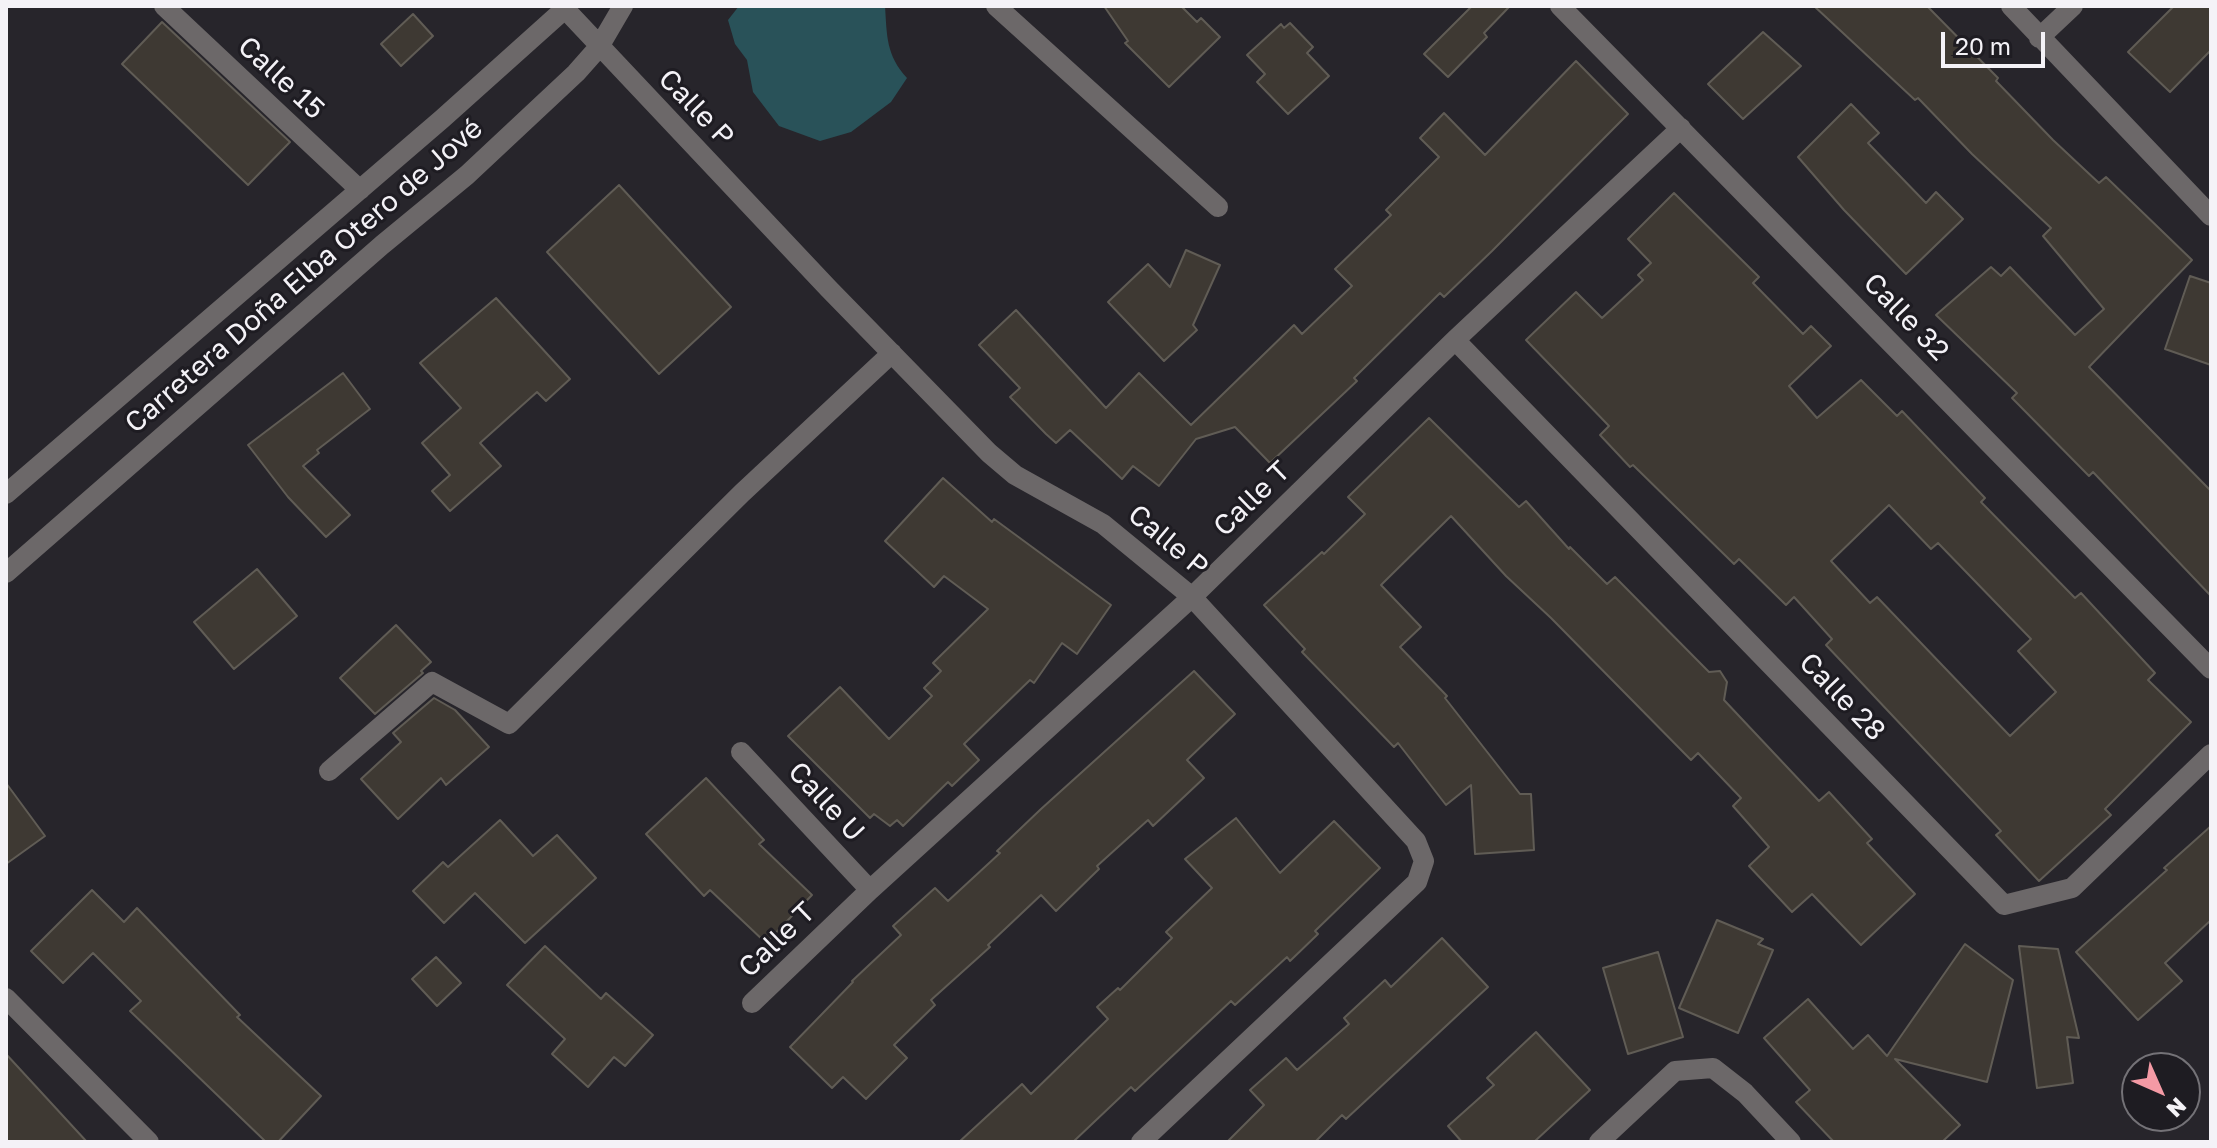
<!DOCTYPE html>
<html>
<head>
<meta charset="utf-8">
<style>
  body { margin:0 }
  #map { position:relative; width:2217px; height:1148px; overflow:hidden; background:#27252b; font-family:"Golos Text",sans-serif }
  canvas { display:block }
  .frame { position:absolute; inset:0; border:8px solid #f4f2f7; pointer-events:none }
  .north { position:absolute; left:2121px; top:1052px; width:80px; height:80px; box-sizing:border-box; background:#1e1c22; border:2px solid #747277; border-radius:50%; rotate:135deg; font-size:22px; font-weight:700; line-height:32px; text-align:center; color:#f4f2f7 }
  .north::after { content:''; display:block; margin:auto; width:28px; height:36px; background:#f49aa5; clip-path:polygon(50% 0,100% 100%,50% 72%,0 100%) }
  .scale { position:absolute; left:1941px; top:32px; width:104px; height:36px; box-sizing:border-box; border:4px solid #f4f2f7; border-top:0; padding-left:10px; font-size:24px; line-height:28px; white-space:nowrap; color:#f4f2f7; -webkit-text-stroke:6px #1e1c22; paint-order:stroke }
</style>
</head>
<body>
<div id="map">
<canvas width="2217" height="1148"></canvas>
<div class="frame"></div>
<div class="north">N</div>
<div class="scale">20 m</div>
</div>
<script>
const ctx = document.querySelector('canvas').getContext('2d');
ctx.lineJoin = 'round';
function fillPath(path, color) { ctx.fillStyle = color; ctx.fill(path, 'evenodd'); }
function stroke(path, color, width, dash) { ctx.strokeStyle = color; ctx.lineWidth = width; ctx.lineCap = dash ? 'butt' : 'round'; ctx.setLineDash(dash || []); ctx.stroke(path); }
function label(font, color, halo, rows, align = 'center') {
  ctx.font = font + ' "Golos Text",sans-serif'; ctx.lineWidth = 6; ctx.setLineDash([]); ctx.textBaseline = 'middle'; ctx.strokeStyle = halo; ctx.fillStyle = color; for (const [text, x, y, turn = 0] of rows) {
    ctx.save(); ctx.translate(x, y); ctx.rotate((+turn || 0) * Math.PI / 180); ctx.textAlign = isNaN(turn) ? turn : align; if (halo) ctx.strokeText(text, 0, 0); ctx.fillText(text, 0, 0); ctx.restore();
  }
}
const water = new Path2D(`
  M739,6H885C887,36 886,55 907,78L891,102L851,132L820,141L779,126L753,92L747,60L735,44L728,20Z`);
const building = new Path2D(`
  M1104,6H1181L1197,22L1201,18L1220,37L1169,87L1125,43L1128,41Z
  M1472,6H1510L1484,33L1487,37L1448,77L1424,54Z
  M1814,6H1927L1998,78L1996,81L2053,140L2099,183L2106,177L2192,260L2089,367L2211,491V596L2093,472L2089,476L2012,398L2017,393L1936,315L1991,267L2001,276L2010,267L2075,335L2104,309L2043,236L2051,228L1972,154L1918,98L1915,100Z
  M2174,6H2211V50L2170,92L2128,52Z
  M413,14L433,36L401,66L381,44Z
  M162,22L290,142L248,185L122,64Z
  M1290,23L1313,47L1307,53L1329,76L1288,114L1257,82L1265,74L1247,55L1281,24L1284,28Z
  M1763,32L1801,66L1743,119L1708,84Z
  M1576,61L1628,114L1492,251L1444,297L1440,293L1354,378L1357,381L1270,463L1235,427L1196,439L1159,486L1133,466L1122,479L1070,430L1056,443L1046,434L1010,397L1020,388L979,345L1016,310L1106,408L1139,373L1191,425L1294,325L1302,334L1352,286L1335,269L1391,215L1386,210L1439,157L1420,138L1444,113L1485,155Z
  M1851,104L1879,133L1868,143L1926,203L1936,192L1963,219L1906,274L1844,210L1798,157Z
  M619,185L731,307L659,374L547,252Z
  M1674,193L1759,277L1753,283L1803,334L1811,326L1831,346L1789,386L1817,418L1861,380L1897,416L1902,411L1985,498L1981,502L2075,598L2081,593L2155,673L2148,680L2191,722L2105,809L2111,815L2039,881L1996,835L2001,831L1826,645L1832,639L1794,597L1786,605L1739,559L1734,564L1633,465L1630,467L1600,435L1609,426L1526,340L1576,292L1602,318L1643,280L1638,275L1651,263L1628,239ZM1889,505L1931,549L1938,543L2031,639L2018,651L2056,692L2010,736L1877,597L1870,603L1831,561Z
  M1186,250L1220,265L1193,325L1197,330L1164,361L1108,302L1148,264L1170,287Z
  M2190,276L2211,283V365L2165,349Z
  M496,298L570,379L546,401L537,392L480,443L501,466L450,511L432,491L450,475L422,443L461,408L420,363Z
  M343,373L370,409L317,450L319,453L303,466L350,515L326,537L288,497L248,445Z
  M1429,418L1519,507L1526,501L1569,549L1570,547L1607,584L1615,577L1709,672L1720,671L1727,682L1724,700L1819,801L1829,792L1872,839L1867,843L1915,894L1861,945L1812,894L1792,912L1749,866L1769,847L1733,806L1741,798L1698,753L1691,760L1551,618L1506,576L1451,516L1381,585L1421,627L1400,647L1447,696L1445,698L1520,794H1531L1534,850L1475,854L1471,785L1446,805L1398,743L1394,747L1302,652L1305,649L1264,605L1322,552L1324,554L1365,514L1348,497Z
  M943,478L992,522L994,519L1111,605L1077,654L1062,643L1034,683L1030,680L964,744L979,760L952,786L948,782L903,826L897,820L890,826L874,814L870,818L788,736L840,687L889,739L932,696L924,688L941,671L933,663L988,609L944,576L934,587L885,541Z
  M257,569L297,616L234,669L194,622Z
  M396,625L431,662L421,671L423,673L375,714L340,678Z
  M1194,671L1235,714L1187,760L1204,778L1153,826L1148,820L1097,866L1099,869L1056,911L1041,895L988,945L990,947L931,1000L935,1005L894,1045L907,1058L866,1099L843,1077L832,1088L790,1047L853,982L852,981L901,935L893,926L935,888L948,901L1000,853L997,851L1041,809Z
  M434,698L455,710L489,747L446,785L441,778L398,819L361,779L401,742L393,733Z
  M706,778L764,840L759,844L812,895L766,943L710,890L704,896L646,834Z
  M6,783L45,836L6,864Z
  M1236,818L1280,873L1334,821L1380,868L1315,931L1318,934L1290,961L1287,957L1235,1005L1231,1001L1135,1091L1131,1087L1073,1142H959L1022,1084L1031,1094L1108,1019L1097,1007L1118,988L1120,990L1172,938L1166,932L1212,888L1185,859Z
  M500,820L533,856L557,835L596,878L525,943L475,893L444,923L413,891L443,862L448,867Z
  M2211,826V920L2165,963L2182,981L2138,1020L2076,952L2167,870L2164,868Z
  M92,890L124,922L137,908L240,1015L237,1017L321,1096L278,1142H266L130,1011L141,1001L93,953L63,983L31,951Z
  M1717,920L1763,939L1758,944L1773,950L1738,1033L1679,1008Z
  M1442,938L1488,987L1346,1119L1342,1115L1315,1142H1227L1264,1105L1250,1090L1286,1058L1297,1070L1349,1024L1344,1018L1385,980L1391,987Z
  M1965,944L2013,980L1987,1082L1895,1059L1960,1125L1942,1142H1834L1796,1102L1810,1090L1764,1038L1808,999L1853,1049L1868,1035L1887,1056Z
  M545,946L601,999L606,993L653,1035L625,1066L614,1057L588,1087L552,1054L565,1039L507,985Z
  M2019,946L2058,949L2079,1038L2067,1037L2073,1083L2037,1088Z
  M1658,952L1683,1037L1628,1054L1603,968Z
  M436,957L461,983L437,1006L412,979Z
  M1536,1032L1590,1090L1534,1142H1462L1448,1126L1494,1085L1487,1078Z
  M6,1054L87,1142H6Z`);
const minor = new Path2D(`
  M164,6L360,190
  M996,6L1218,207
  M1560,6L2211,669
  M2011,6L2211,216
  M566,10L828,288L989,453L1015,475L1103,524L1192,597L1416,841L1424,861L1417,882L1141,1142
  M2039,38L2073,6
  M1455,340L2004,905L2072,888L2211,754
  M6,494L442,119L568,6
  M6,573L382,245L467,175L576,73L599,47L623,6
  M741,752L870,890
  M329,771L432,682L509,724L742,493L892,353
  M6,998L149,1142
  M752,1003L870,890L1192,597L1455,340L1681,128
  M1599,1142L1675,1071L1713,1068L1745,1093L1791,1142`);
const streetNames = [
  ["Calle 15",281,78,43],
  ["Calle P",696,108,46],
  ["Carretera Doña Elba Otero de Jové",304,276,-41],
  ["Calle 32",1906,317,46],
  ["Calle T",1252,499,-44],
  ["Calle P",1168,541,40],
  ["Calle 28",1842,697,46],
  ["Calle U",826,802,47],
  ["Calle T",777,940,-44]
];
fillPath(water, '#295259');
fillPath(building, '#3e3933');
stroke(building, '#605c55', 2);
stroke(minor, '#6c6869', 20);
label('28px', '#f4f2f7', '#1e1c22', streetNames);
</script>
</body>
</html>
